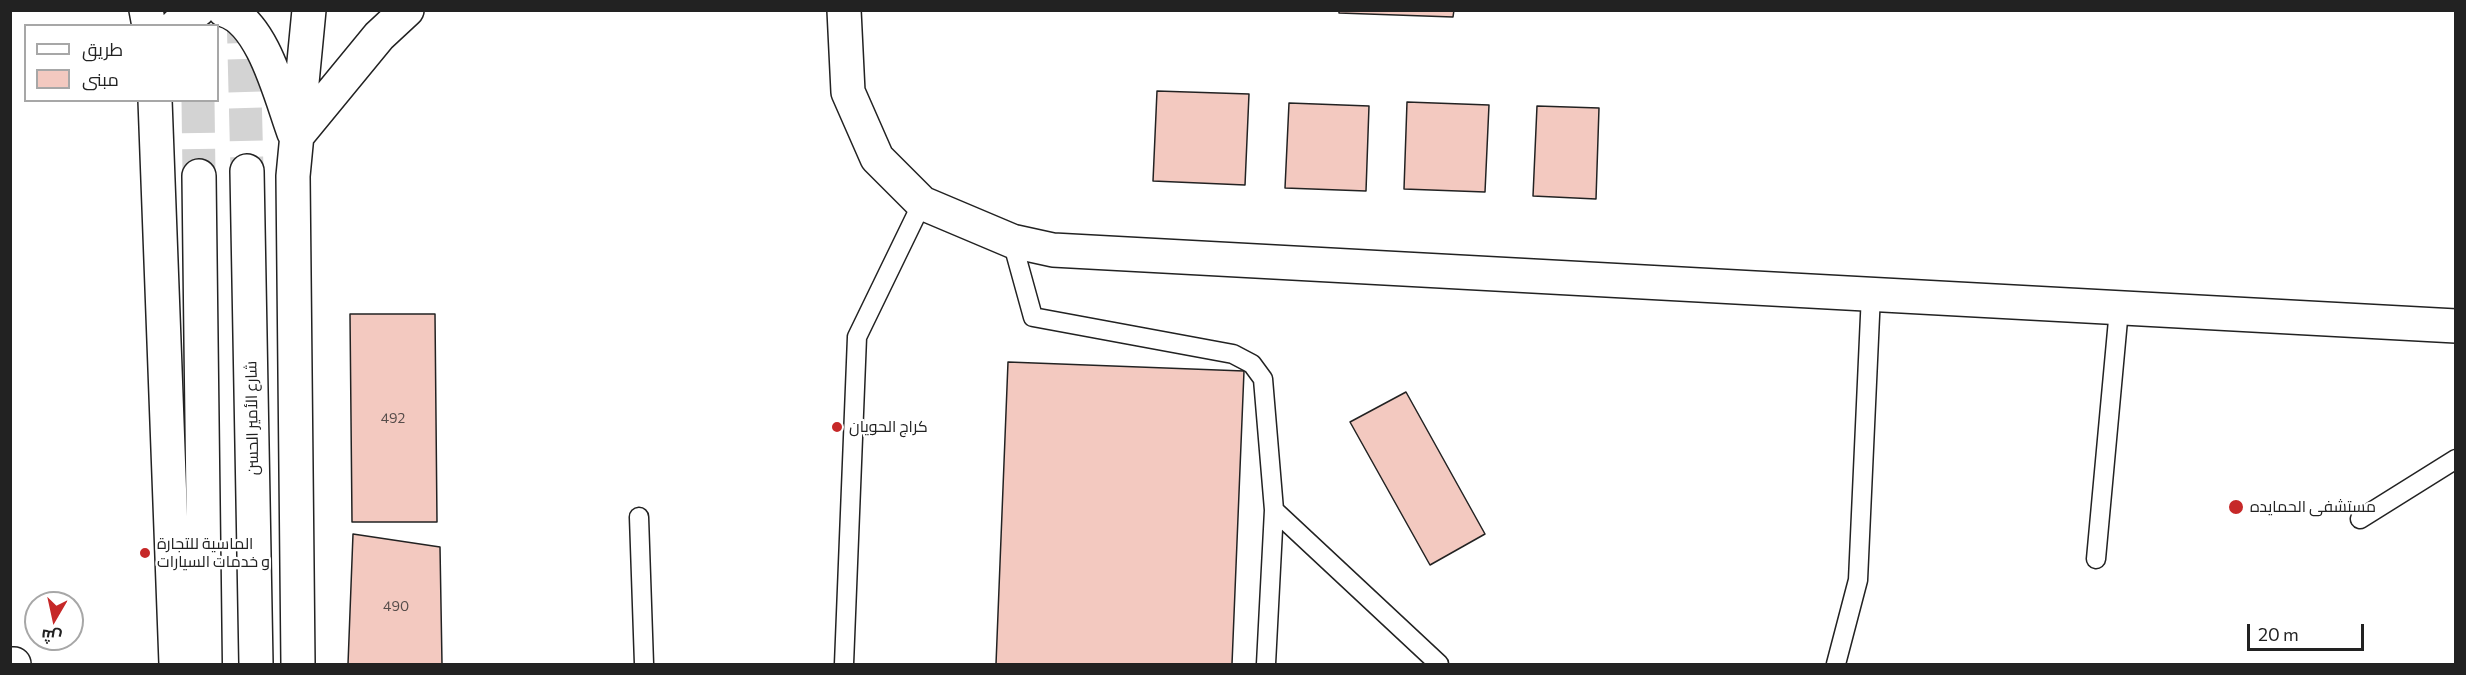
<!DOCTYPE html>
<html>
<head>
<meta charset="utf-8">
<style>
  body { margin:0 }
  #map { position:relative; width:2466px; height:675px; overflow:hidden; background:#fff; font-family:Commissioner,Cairo,sans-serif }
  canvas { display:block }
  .frame { position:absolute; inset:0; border:12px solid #222; pointer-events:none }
  .legend { position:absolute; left:24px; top:24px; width:195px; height:78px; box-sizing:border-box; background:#fff; border:2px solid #a7a7a7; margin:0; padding:8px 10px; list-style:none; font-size:18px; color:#222 }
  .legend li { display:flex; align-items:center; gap:12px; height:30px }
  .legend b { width:30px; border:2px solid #a7a7a7 }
  .north { position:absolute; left:24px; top:591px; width:60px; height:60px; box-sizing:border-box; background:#fff; border:2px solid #a7a7a7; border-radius:50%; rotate:189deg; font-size:16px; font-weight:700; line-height:24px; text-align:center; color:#222 }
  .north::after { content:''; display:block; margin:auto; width:21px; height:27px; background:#c62828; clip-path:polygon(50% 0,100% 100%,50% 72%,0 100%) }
  .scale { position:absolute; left:2247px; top:624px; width:117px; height:27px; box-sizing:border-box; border:3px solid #222; border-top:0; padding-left:8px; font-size:18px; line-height:21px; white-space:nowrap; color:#222; -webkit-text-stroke:4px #fff; paint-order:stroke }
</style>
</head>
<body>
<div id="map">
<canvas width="2466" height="675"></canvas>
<div class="frame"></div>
<ul class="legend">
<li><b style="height:8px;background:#fff"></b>طريق</li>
<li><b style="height:16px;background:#f3c9c0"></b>مبنى</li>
</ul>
<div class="north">ش</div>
<div class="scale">20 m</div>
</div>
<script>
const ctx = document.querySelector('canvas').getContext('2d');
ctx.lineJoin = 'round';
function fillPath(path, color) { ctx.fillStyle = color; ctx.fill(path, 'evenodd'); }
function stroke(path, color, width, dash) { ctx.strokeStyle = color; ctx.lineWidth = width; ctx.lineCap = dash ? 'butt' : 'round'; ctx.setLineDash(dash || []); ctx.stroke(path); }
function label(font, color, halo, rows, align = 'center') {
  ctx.font = font + ' Commissioner,Cairo,sans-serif'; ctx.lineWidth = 4.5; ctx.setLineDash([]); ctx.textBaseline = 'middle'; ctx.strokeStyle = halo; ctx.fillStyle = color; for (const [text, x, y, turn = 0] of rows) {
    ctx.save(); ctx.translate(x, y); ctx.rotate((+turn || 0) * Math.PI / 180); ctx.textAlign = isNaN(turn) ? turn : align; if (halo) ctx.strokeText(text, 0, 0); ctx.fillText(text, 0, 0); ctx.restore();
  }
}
const building = new Path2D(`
  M1339,10H1454L1453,17L1339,13Z
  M1157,91L1249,94L1245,185L1153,181Z
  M1407,102L1489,105L1485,192L1404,189Z
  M1289,103L1369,106L1366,191L1285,188Z
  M1537,106L1599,108L1596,199L1533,196Z
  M350,314H435L437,522H352Z
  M1008,362L1244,371L1232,664H996Z
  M1406,392L1485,534L1430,565L1350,422Z
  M353,534L440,547L442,664H348Z`);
const highwayTunnel = new Path2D(`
  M243,10L247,171
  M198,100L199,176`);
const lane = new Path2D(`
  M1012,241L1033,317L1233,354L1252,364L1263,379L1274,510L1266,664
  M1274,510L1439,664
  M639,517L644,664
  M2360,519L2456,459
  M2096,559L2119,309
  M844,664L857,337L922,203
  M1836,664L1858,580L1871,294`);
const street = new Path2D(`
  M844,10L848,92L877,158L922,203L1012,241L1053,250L2456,326
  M10,664H14`);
const secondary = new Path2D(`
  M146,10L149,26
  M224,10C263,21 281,98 294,133
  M176,26L190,13L198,10
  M155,100L176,664
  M296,137L379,36L407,10
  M298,664L293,176L309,10`);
const highway = new Path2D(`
  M247,171L256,664
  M199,176L205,664`);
const markers = [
  [837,427,6,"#c62828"],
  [2236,507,8,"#c62828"],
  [145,553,6,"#c62828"]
];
const numberNames = [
  ["492",393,418],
  ["490",396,606]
];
const streetNames = [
  ["شارع الأمير الحسن",252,418,-91]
];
const poiNames = [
  ["كراج الحويان",849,427],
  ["مستشفى الحمايده",2250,507],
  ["الماسية للتجارة",157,544],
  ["و خدمات السيارات",157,562]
];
fillPath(building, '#f3c9c0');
stroke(building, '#222', 1.5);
stroke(highwayTunnel, '#d3d3d3', 33, [33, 16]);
stroke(lane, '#222', 21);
stroke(street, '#222', 36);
stroke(secondary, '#222', 36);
stroke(highway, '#222', 36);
stroke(lane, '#fff', 18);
stroke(street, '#fff', 33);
stroke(secondary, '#fff', 33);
stroke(highway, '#fff', 33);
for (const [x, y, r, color] of markers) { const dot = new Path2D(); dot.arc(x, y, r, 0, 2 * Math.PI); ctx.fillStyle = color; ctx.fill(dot); stroke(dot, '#fff', 2); }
label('14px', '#564c4a', null, numberNames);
label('16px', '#222', '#fff', streetNames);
label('16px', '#222', '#fff', poiNames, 'left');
</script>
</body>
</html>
